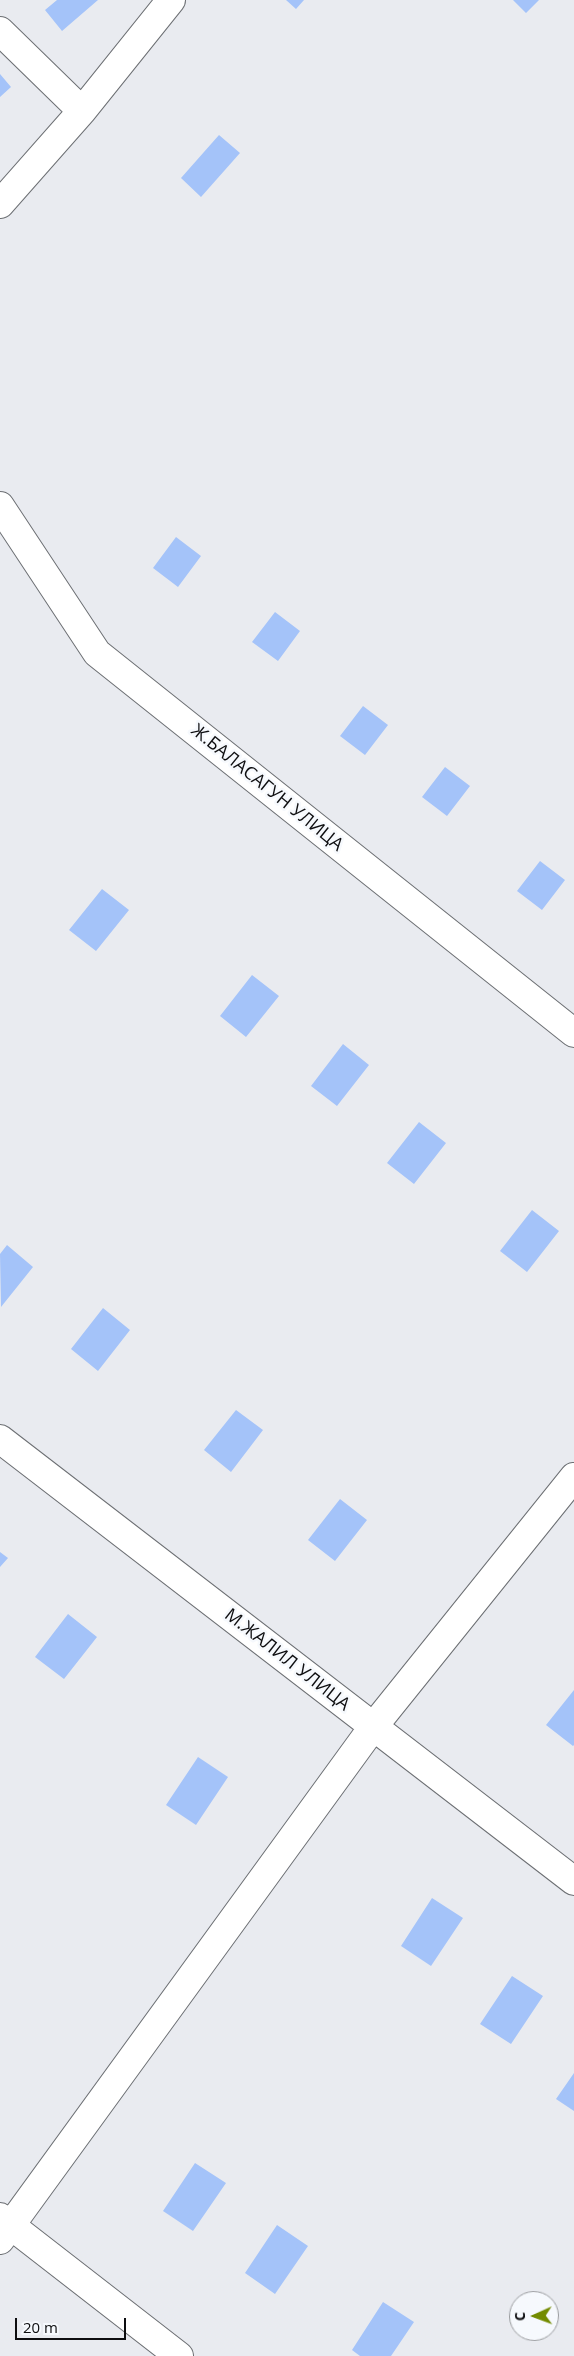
<!DOCTYPE html>
<html>
<head>
<meta charset="utf-8">
<style>
  body { margin:0 }
  #map { position:relative; width:574px; height:2356px; overflow:hidden; background:#e9ebf0; font-family:"Open Sans",sans-serif }
  canvas { display:block }
  .north { position:absolute; left:509px; top:2291px; width:50px; height:50px; box-sizing:border-box; background:#f6f9fd; border:1px solid #999b9e; border-radius:50%; rotate:268deg; font-size:14px; font-weight:700; line-height:20px; text-align:center; color:#0e0e10 }
  .north::after { content:''; display:block; margin:auto; width:18px; height:22px; background:#738b00; clip-path:polygon(50% 0,100% 100%,50% 72%,0 100%) }
  .scale { position:absolute; left:15px; top:2318px; width:111px; height:22px; box-sizing:border-box; border:2px solid #0e0e10; border-top:0; padding-left:6px; font-size:15px; line-height:18px; white-space:nowrap; color:#0e0e10; -webkit-text-stroke:4px #f6f9fd; paint-order:stroke }
</style>
</head>
<body>
<div id="map">
<canvas width="574" height="2356"></canvas>
<div class="north">С</div>
<div class="scale">20 m</div>
</div>
<script>
const ctx = document.querySelector('canvas').getContext('2d');
ctx.lineJoin = 'round';
function fillPath(path, color) { ctx.fillStyle = color; ctx.fill(path, 'evenodd'); }
function stroke(path, color, width, dash) { ctx.strokeStyle = color; ctx.lineWidth = width; ctx.lineCap = dash ? 'butt' : 'round'; ctx.setLineDash(dash || []); ctx.stroke(path); }
function label(font, color, halo, rows, align = 'center') {
  ctx.font = font + ' "Open Sans",sans-serif'; ctx.lineWidth = 5; ctx.setLineDash([]); ctx.textBaseline = 'middle'; ctx.strokeStyle = halo; ctx.fillStyle = color; for (const [text, x, y, turn = 0] of rows) {
    ctx.save(); ctx.translate(x, y); ctx.rotate((+turn || 0) * Math.PI / 180); ctx.textAlign = isNaN(turn) ? turn : align; if (halo) ctx.strokeText(text, 0, 0); ctx.fillText(text, 0, 0); ctx.restore();
  }
}
const building = new Path2D(`
  M57,0H98L62,31L45,10Z
  M286,0H304L296,9Z
  M513,0H539L526,13Z
  M0,74L11,87L0,97Z
  M219,135L240,153L201,197L181,178Z
  M176,537L201,556L178,587L153,568Z
  M275,612L300,631L278,661L252,642Z
  M363,706L388,725L365,755L340,736Z
  M445,767L470,786L447,816L422,797Z
  M540,861L565,880L542,910L517,891Z
  M102,889L129,910L96,951L69,930Z
  M252,975L279,996L246,1037L220,1016Z
  M343,1044L369,1065L337,1106L311,1086Z
  M419,1122L446,1143L414,1184L387,1163Z
  M532,1210L559,1231L527,1272L500,1251Z
  M7,1245L33,1267L1,1307L0,1254Z
  M103,1308L130,1330L98,1371L71,1349Z
  M236,1410L263,1430L231,1472L204,1450Z
  M340,1499L367,1520L335,1561L308,1540Z
  M0,1552L8,1558L0,1567Z
  M68,1614L97,1637L64,1679L35,1657Z
  M574,1690V1745L573,1746L546,1725Z
  M198,1757L228,1777L196,1825L166,1805Z
  M432,1898L463,1918L431,1966L401,1946Z
  M512,1976L543,1996L511,2044L480,2024Z
  M574,2073V2111L556,2099Z
  M195,2163L226,2183L193,2231L163,2211Z
  M277,2225L308,2246L275,2294L245,2273Z
  M383,2302L414,2322L391,2356H360L352,2350Z`);
const minor = new Path2D(`
  M0,31L82,111L171,0
  M0,204L82,111
  M0,506L97,653L574,1033
  M0,1439L574,1881
  M0,2217L179,2356
  M0,2240L373,1727L574,1477`);
const streetNames = [
  ["Ж.БАЛАСАГУН УЛИЦА",267,788,39],
  ["М.ЖАЛИЛ УЛИЦА",287,1660,38]
];
fillPath(building, '#a4c3f9');
stroke(minor, '#6c6f73', 30);
stroke(minor, '#fff', 28);
label('18px', '#0e0e10', '#f6f9fd', streetNames);
</script>
</body>
</html>
